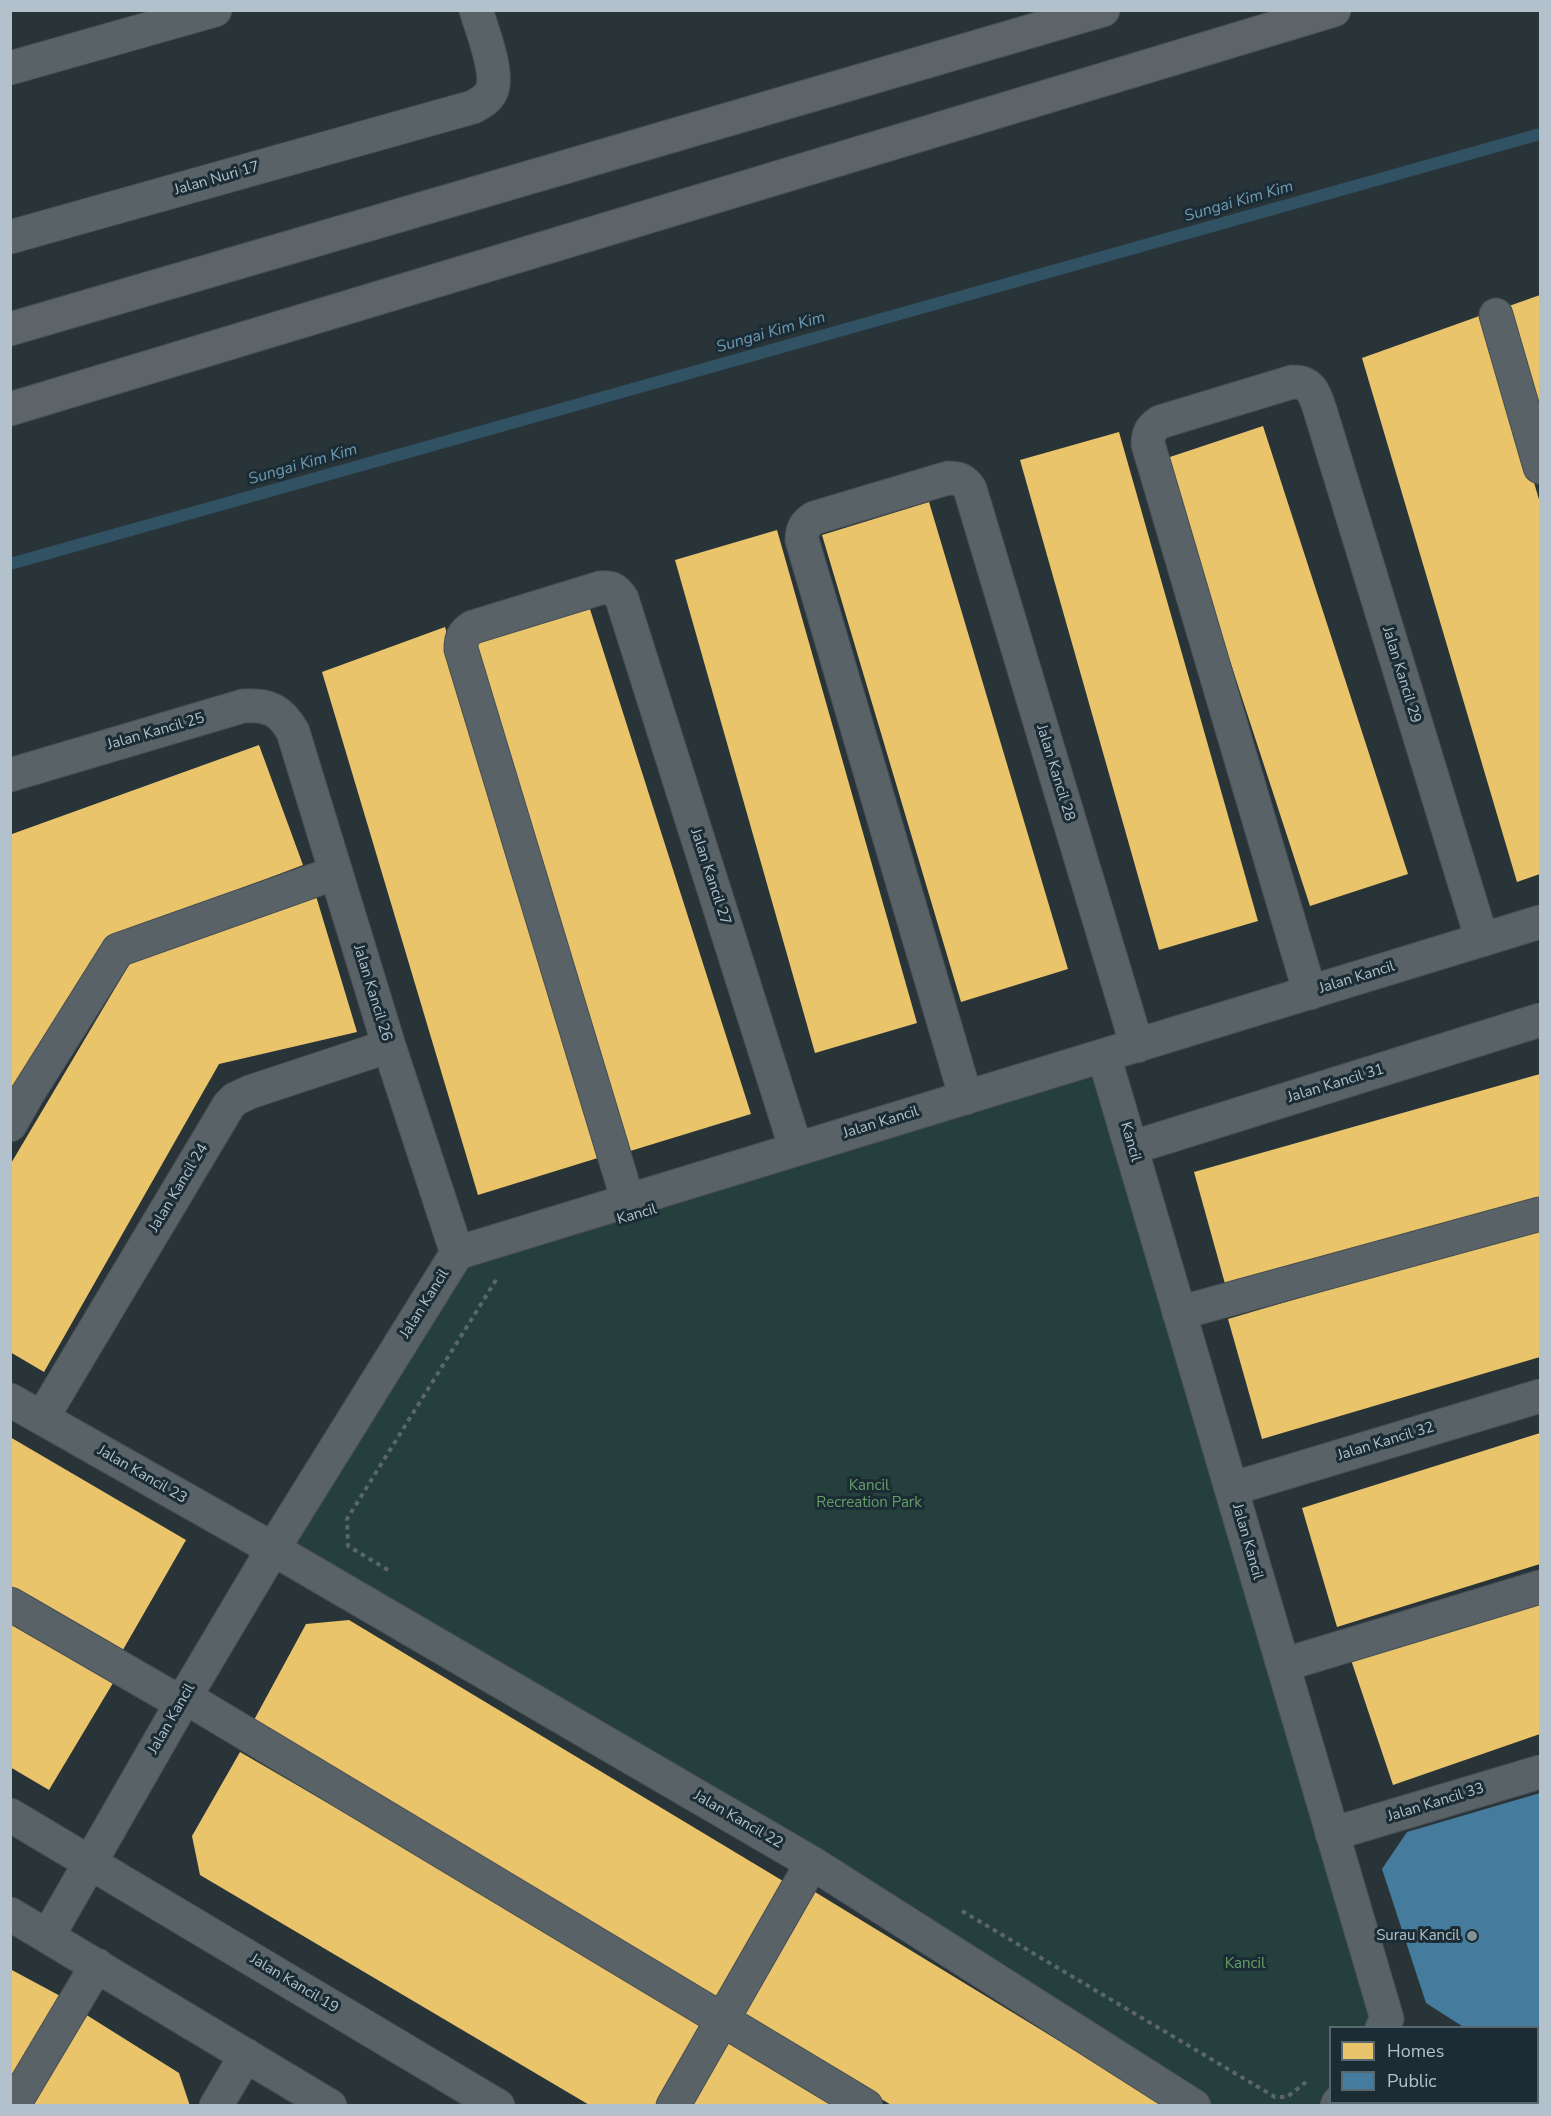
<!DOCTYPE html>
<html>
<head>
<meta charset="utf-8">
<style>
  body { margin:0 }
  #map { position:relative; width:1551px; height:2116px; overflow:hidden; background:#293439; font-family:"Nunito Sans",sans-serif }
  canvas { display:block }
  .frame { position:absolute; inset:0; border:12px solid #b2c1cb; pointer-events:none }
  .legend { position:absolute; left:1329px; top:2026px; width:210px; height:78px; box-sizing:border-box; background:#1b2c35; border:2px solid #576871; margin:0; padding:8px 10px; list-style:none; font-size:18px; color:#b2c1cb }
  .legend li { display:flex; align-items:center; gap:12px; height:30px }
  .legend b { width:30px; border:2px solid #576871 }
</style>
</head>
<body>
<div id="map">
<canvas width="1551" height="2116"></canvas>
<div class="frame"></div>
<ul class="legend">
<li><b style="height:16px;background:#e9c46a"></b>Homes</li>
<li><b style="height:16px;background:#457b9d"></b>Public</li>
</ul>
</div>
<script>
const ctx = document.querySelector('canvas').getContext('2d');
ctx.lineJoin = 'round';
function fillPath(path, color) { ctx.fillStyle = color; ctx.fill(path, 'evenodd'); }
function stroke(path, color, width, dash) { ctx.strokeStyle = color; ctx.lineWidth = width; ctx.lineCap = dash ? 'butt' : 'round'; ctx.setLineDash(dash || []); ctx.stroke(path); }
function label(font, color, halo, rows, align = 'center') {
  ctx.font = font + ' "Nunito Sans",sans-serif'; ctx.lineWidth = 6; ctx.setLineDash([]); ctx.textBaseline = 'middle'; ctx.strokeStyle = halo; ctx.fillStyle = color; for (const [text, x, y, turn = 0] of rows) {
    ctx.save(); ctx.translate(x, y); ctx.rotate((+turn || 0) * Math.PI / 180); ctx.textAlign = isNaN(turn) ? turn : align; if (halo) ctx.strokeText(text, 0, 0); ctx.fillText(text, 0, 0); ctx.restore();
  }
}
const green = new Path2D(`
  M1102,1049L1382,2027L1330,2028V2102L1338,2105H1195L286,1554L469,1264Z`);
const homes = new Path2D(`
  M1540,295V412L1509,306Z
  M1485,314L1540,503V874L1517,882L1362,358Z
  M1263,426L1408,874L1310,906L1164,459Z
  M1119,432L1258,921L1159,950L1020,460Z
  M929,502L1068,969L961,1002L822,535Z
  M777,530L917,1023L815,1053L675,560Z
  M588,603L751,1114L627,1152L465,647Z
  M445,627L601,1157L478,1195L322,672Z
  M259,745L303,865L110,938L10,1099V836L12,834Z
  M316,896L357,1032L219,1064L44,1372L10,1352V1165L136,953Z
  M1540,1074V1202L1227,1291L1194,1172Z
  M1540,1227V1357L1262,1439L1228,1319Z
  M1540,1433V1564L1337,1627L1302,1508Z
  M10,1437L186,1540L120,1655L10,1591Z
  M1540,1597V1734L1393,1785L1351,1660Z
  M349,1620L788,1884L723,2006L254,1720L306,1624Z
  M10,1622L113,1683L49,1790L10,1767Z
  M240,1752L707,2023L657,2106H591L200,1875L192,1836Z
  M815,1892L1166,2106H893L741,2015Z
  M10,1969L64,1998L10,2088Z
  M85,2014L179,2073L190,2106H31Z
  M729,2036L843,2106H691Z
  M1390,2102H1490L1495,2106H1389Z`);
const public = new Path2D(`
  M1540,1793V2074L1538,2072V2028H1465L1426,2003L1382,1869L1407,1832Z`);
const stream = new Path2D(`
  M10,564L1540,134`);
const path = new Path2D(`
  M388,1570L348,1546L347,1519L496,1280
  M962,1911L1275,2097H1287L1306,2082`);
const minor = new Path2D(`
  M10,68L215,10
  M10,237L473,107C480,103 487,100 491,92C500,75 482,30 476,10
  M1496,315L1540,467
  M10,775L243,706C268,704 281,710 293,732L389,1046L457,1253
  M1310,993L1148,444C1148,433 1151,428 1160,422L1292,382C1311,381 1315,394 1320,410L1482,940
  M1104,1056L1387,2019L1382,2028
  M966,1098L802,540C802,529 805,524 814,518L948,478C959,478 964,480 970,489L1137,1046
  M10,1125L27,1095L118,950L335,873
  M1131,1148L1540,1020
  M628,1201L461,649C461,638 463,633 473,627L600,588C611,587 616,589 622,599L796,1149
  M1179,1313L1540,1214
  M10,1400L273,1549L812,1863L1194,2106
  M42,1418L229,1105L235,1099L250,1092L389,1046
  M1231,1489L1540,1396
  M10,1604L181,1703
  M1283,1665L1540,1587
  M185,1697L866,2106
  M10,1815L498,2106
  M1332,1834L1540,1772
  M10,1914L330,2106
  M48,1936L185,1697L273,1549L457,1253L1540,922
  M1535,2102L1540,2106
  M13,2106L97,1965
  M216,2106L246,2055
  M673,2106L812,1863
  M1337,2106L1339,2102`);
const major = new Path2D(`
  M10,329L1103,10
  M10,409L1334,10`);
const markers = [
  [1472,1936,6,"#829098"]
];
const streetNames = [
  ["Jalan Nuri 17",217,179,-16],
  ["Jalan Kancil 29",1401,675,73],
  ["Jalan Kancil 25",156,732,-16],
  ["Jalan Kancil 28",1055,773,73],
  ["Jalan Kancil 27",710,877,72],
  ["Jalan Kancil",1357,978,-17],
  ["Jalan Kancil 26",372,993,73],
  ["Jalan Kancil 31",1336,1084,-17],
  ["Jalan Kancil",881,1123,-17],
  ["Kancil",1130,1142,74],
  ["Jalan Kancil 24",179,1188,-59],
  ["Kancil",637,1215,-16],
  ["Jalan Kancil",425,1304,-58],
  ["Jalan Kancil 32",1386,1442,-17],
  ["Jalan Kancil 23",142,1475,30],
  ["Jalan Kancil",1247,1542,74],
  ["Jalan Kancil",172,1719,-60],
  ["Jalan Kancil 33",1436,1803,-17],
  ["Jalan Kancil 22",738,1820,30],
  ["Jalan Kancil 19",294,1984,31]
];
const parkNames = [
  ["Kancil",869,1486],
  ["Recreation Park",869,1503],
  ["Kancil",1245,1964]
];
const poiNames = [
  ["Surau Kancil",1460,1936]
];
const waterNames = [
  ["Sungai Kim Kim",1239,202,-16],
  ["Sungai Kim Kim",771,333,-16],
  ["Sungai Kim Kim",303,465,-16]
];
fillPath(green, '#253f3d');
fillPath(homes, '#e9c46a');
fillPath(public, '#457b9d');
stroke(stream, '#315263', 12);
stroke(minor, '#474f54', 35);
stroke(major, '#465056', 35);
stroke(path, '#5c666a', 4, [4.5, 4.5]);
stroke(minor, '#596267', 33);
stroke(major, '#5c6469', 33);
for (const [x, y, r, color] of markers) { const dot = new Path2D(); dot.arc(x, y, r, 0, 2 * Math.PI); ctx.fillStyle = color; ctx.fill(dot); stroke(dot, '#1b2c35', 2); }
label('15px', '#b2c1cb', '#1b2c35', streetNames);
label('15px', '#679e67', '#1b2c35', parkNames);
label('15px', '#b2c1cb', '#1b2c35', poiNames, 'right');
label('italic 16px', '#6f9bb2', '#1b2c35', waterNames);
</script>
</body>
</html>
